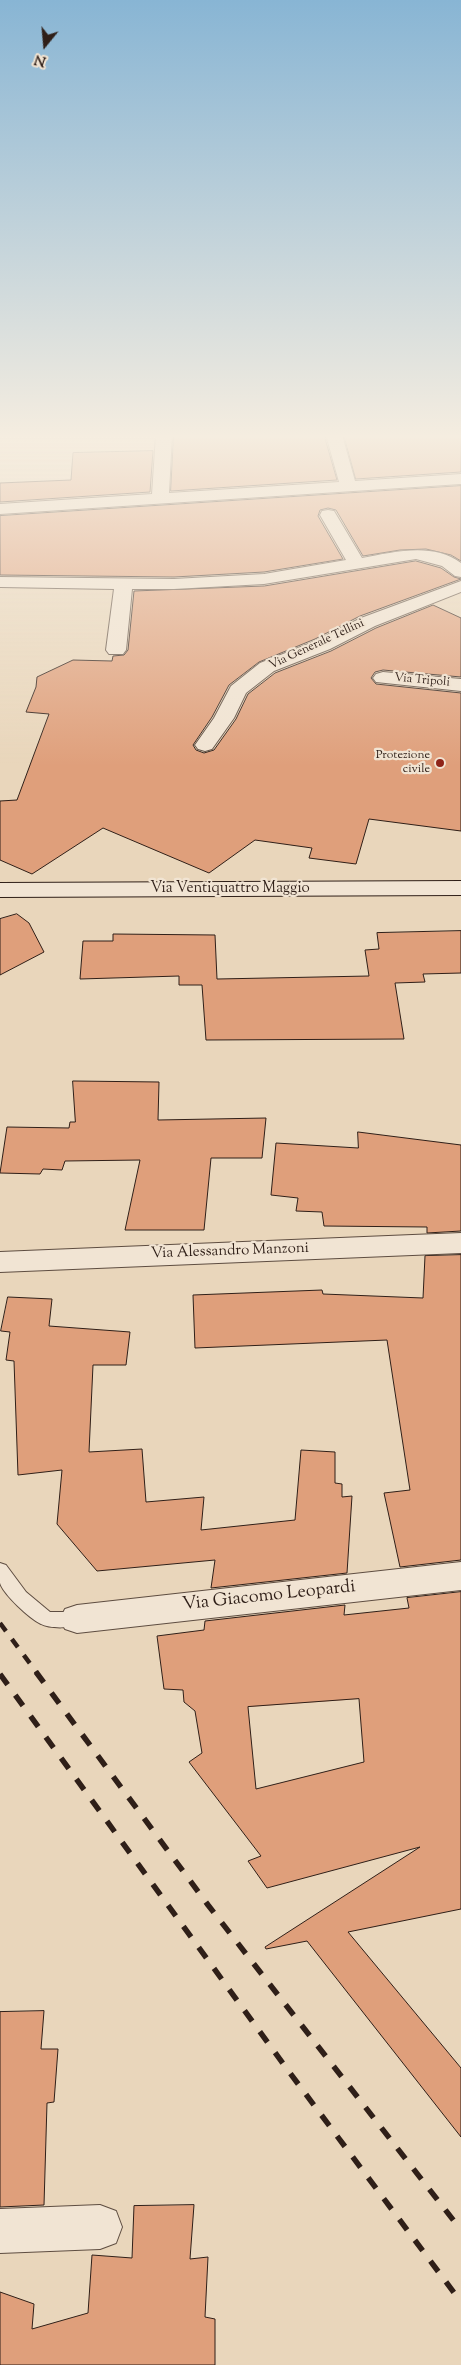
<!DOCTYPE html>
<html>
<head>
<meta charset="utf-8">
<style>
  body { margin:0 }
  #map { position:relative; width:461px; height:2365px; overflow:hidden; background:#e9d6bb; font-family:"Sorts Mill Goudy",serif }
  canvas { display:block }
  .north { position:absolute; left:20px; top:20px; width:50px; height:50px; -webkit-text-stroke:4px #f1e4d3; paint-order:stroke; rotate:197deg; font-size:14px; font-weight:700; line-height:20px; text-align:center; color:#2f1f18 }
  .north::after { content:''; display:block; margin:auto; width:18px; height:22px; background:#2f1f18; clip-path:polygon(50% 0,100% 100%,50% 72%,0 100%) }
</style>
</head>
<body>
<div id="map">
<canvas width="461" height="2365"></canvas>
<div class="north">N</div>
</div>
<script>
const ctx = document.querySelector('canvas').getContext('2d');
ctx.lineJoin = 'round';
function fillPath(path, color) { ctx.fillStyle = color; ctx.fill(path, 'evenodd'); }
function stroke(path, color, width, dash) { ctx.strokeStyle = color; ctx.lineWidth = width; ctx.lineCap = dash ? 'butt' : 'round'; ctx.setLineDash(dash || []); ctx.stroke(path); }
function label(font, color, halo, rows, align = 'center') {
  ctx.font = font + ' "Sorts Mill Goudy",serif'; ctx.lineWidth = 4.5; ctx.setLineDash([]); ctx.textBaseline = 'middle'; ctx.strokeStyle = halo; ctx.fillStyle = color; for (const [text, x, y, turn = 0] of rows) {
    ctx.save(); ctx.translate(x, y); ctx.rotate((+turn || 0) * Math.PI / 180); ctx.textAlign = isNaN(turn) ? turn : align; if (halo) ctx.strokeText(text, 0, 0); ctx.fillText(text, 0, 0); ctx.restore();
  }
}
const building = new Path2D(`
  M174,435H324L337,480L171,491Z
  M344,435H461V472L356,479Z
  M153,451L150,492L0,502V483L71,480L73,453Z
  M461,486V561L451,555L426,549L400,550L363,556L336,510L328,508L320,510L318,516L343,559L264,572L174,577L0,575V516Z
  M416,561L441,568L454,577L461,579L360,616L315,639L259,662L229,685L212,717L193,745L196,750L204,753L214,750L236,719L248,694L275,673L331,651L376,628L433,605L461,618V677L383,670L375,672L371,678L376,684L461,693V831L369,819L356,864L309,858L312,848L255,840L209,873L103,828L32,874L0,860V801L17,800L49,714L26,712L36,687L37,677L73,660L112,661L113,656L124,655L128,650L134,591L264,586Z
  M17,914L29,923L44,952L0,975V919Z
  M461,931V973L423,974L425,982L395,983L404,1039L206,1040L202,985H179V976L80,979L83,941H113V934L215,935L217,979L369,976L365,950L379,949L377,933Z
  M73,1081L159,1082L158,1120L266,1118L262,1158H211L204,1230H125L140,1160L65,1161L62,1170L43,1169L40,1174L0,1173L7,1127L69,1128L70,1122H75Z
  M358,1132L461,1145V1231L427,1233V1227L324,1226L322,1212L296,1211L298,1198L271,1195L276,1143L358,1148Z
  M461,1255V1560L400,1567L384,1493L410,1490L387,1340L195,1348L193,1295L322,1290L323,1294L423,1298L425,1256Z
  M8,1297L52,1299L49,1326L130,1332L126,1365H93L89,1452L142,1449L146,1502L204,1497L201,1530L295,1520L301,1450L335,1452V1483L342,1484V1497L352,1496L347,1573L211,1588L215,1560L97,1571L57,1524L62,1470L18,1475L14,1361L6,1360L10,1332L1,1331Z
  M461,1592V1909L348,1932L461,2068V2137L307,1941L266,1949L265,1947L420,1847L267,1888L248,1861L261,1856L189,1762L202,1753L195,1711L184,1702L183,1690L164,1689L157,1636L204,1630L205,1621L345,1605L344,1615L409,1608L407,1598ZM359,1699L364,1762L256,1789L248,1707Z
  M44,2011L41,2049H58L54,2102L47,2103L44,2205L0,2207V2012Z
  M194,2205L190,2259L208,2257L205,2317L215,2319V2365H0V2292L34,2304L32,2329L88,2313L92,2255L132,2258L134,2206Z`);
const lane = new Path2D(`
  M0,1563L6,1565L26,1592L50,1612H77L83,1614L86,1619L83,1624C73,1628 50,1629 41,1624C30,1619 3,1594 0,1583C0,1577 0,1569 0,1563Z`);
const street = new Path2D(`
  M156,435H172L169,493L339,482L326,435H342L355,481L461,474V484L0,514V504L152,494Z
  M328,510L334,511L362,558C394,552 433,542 461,563V577L455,576L442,566L416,559L264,584L174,589H132L126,650L123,654H109L106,650L114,589L0,587V577L174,579L264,574L346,560L320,515L322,511Z
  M461,581V592L375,626L330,649L274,671L246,693L234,718L212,749L205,751L198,749L195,745L214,718L231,686L260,663L316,641L361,618Z
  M383,672L461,679V691L376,682L373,678L376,674Z
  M461,1233V1253L0,1272V1252Z
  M461,1562V1590L77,1633L65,1629L60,1619L65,1609L77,1605Z
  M100,2205L116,2211L122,2227L116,2243L100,2249L0,2253V2209Z`);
const secondary = new Path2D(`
  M461,881V895L0,897V883Z`);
const railFar1 = new Path2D(`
  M0,1623L37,1673`);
const rail = new Path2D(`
  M36,1672L208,1905L461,2230
  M0,1674L287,2069L461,2302`);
const markers = [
  [440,763,5,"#8f2418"]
];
const farStreetnames = [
  ["Via Generale Tellini",317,645,-25],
  ["Via Tripoli",422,681,5]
];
const farPoinames = [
  ["Protezione",430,756],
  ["civile",430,770]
];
const streetNames = [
  ["Via Ventiquattro Maggio",230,889],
  ["Via Alessandro Manzoni",230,1252,-2]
];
const nearStreetnames = [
  ["Via Giacomo Leopardi",269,1597,-6]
];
fillPath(building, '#df9f7b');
stroke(building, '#2f1f18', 1);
stroke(lane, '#5e4d41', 2);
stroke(street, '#5e4d41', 2);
stroke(secondary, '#2f1f18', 2);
fillPath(lane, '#f1e4d3');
fillPath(street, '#f1e4d3');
fillPath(secondary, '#f1e4d3');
stroke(railFar1, '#2f1f18', 4.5, [10, 10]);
stroke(rail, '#2f1f18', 5.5, [13, 13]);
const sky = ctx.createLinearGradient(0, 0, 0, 766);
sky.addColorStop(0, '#88b5d4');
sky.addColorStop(0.57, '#f5ede0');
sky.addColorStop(1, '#f5ede000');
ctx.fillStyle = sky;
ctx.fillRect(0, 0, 461, 766);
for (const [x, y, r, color] of markers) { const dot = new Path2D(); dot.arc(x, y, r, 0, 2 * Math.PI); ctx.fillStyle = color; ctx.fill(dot); stroke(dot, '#f1e4d3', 2); }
label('12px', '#2f1f18', '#f1e4d3', farStreetnames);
label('12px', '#2f1f18', '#f1e4d3', farPoinames, 'right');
label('15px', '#2f1f18', '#f1e4d3', streetNames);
label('18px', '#2f1f18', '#f1e4d3', nearStreetnames);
</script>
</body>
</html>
